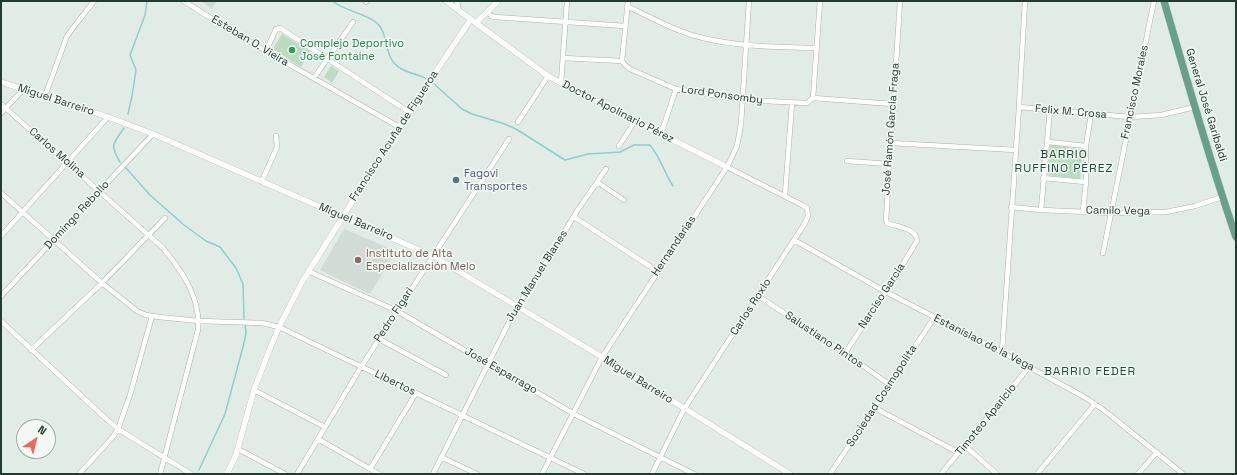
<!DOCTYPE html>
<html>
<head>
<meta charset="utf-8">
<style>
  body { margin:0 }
  #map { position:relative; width:1237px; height:475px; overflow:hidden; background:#e1ece6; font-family:"Space Grotesk",sans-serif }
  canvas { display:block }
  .frame { position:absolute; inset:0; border:2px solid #223c31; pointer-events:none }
  .north { position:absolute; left:16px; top:419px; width:40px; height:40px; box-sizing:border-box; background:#f2f8f4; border:1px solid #9fada6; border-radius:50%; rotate:35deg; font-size:11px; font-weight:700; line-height:16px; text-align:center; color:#223c31 }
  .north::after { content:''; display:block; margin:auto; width:14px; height:18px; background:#f1685a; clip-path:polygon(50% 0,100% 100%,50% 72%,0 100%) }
</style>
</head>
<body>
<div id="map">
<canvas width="1237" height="475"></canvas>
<div class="frame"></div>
<div class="north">N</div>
</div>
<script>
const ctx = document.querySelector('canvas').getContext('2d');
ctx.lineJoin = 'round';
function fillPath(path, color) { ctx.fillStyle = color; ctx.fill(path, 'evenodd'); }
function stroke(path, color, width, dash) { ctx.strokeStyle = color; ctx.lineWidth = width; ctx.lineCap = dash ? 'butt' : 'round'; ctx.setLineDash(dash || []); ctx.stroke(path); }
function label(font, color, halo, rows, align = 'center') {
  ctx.font = font + ' "Space Grotesk",sans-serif'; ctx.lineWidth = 3; ctx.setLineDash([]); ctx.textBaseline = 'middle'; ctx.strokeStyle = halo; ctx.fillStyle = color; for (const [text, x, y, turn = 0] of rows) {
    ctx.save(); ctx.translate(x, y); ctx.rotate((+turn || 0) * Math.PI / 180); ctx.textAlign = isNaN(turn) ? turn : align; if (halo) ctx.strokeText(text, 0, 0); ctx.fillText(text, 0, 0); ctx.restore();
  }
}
const built = new Path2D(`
  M201,1H217L212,9Z
  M344,229L396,251L370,294L320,270Z`);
const green = new Path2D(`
  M282,34L310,51L301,67L273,49Z
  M331,66L339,71L332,83L324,77Z
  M1050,144L1083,150L1080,179L1047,175Z`);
const stream = new Path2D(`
  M332,1C345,11 365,13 377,23C388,33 384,52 394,63C403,73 416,73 427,79
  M433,83L462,109L472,114L502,123L516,129L565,160L588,154L620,152L634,145H650C660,157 664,172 673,186
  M128,114L132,96L136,70L130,55L145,15L147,1
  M120,162C109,144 114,143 124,128
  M126,168L150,195L184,225L206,241L220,247L236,268L243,284L244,319
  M199,470L225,414L244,343L246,333L245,324`);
const minor = new Path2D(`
  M184,1L231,31L399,127
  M457,1L459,11
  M366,2L367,1
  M627,6C652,18 677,32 703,38C740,47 779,47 816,48
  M488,12L491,16L495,17L625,26
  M266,51L276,29L280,28L409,112
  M563,58L622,61
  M622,61L625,65L630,69L676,89L743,100L807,103L813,98
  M622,61L628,1
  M314,78L353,22
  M561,83L567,1
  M45,96L67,36L73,28L94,1
  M813,98L820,1
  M813,98L893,104
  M1,104L163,248C182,271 201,298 198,330L160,474
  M1019,107L1130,117L1161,115L1195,107
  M1,113L24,89
  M518,122L548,76
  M661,134L676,89
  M1048,142L1086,146
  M891,143L1016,150
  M619,146L635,121
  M847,161L889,164
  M1043,178L1086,182
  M262,181L277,147L276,136
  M597,182L624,200
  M1,193L102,283L137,311L146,315L159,317L199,321L262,323L279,327L584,474
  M785,195L792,103
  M1011,207L1041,210L1110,213L1166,212L1195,206L1222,197
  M1041,210L1050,110
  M1083,211L1086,182V146L1091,114
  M574,217L657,271
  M1,236L108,117
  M794,240L886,292L1002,352L1086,398L1105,411L1183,474
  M1103,253L1154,1
  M308,271L397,311L574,414L694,474
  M1,296L153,134
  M758,296L845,353L890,385
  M1,321L103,416L118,429L191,474
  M379,339L446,375
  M31,350L102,283L165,218
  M1002,352L1019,107L1025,1
  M845,353L886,292L917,241C917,229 899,227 890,224L887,223L886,220L900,1
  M254,390L325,427
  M875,408L959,453
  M318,439L379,474
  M965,446L997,474
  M238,449L285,474
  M441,457L477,474
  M370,469L416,393
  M79,474L112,438L118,429L130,395L152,316
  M297,474L361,367L509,139
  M433,474L517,306L532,286L577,211L606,169
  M542,474L602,357L727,167L737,146L741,124L749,1
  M652,474L684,409L805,223L808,216L807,208L802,205L727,167
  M830,474L934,318
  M941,474L1029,367
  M1037,474L1095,404
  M1138,474L1157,452`);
const tertiary = new Path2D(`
  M446,1L548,76L635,121L727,167
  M476,23L498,1
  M1,82L108,117L153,134L433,256L602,357L790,474
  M227,474L236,455L254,390L269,351L279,327L302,282L399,127L471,19`);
const primary = new Path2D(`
  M1164,1C1187,80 1209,159 1236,237`);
const markers = [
  [292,50,4,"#2e9e5b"],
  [456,180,4,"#5c6f8a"],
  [358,260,4,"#8d6e63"]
];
const streetNames = [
  ["Esteban O. Vieira",250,41,31],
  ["Francisco Morales",1135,92,-78],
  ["Lord Ponsomby",722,95,8],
  ["Miguel Barreiro",56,100,18],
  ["General José Garibaldi",1206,105,73],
  ["Doctor Apolinario Pérez",618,112,27],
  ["Felix M. Crosa",1071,112,5],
  ["José Ramón Garcia Fraga",891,129,-86],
  ["Francisco Acuña de Figueroa",394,136,-57],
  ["Carlos Molina",57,153,41],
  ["Camilo Vega",1118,211,1],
  ["Domingo Rebollo",77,215,-47],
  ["Miguel Barreiro",356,222,23],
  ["Hernandarias",674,246,-56],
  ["Juan Manuel Blanes",537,276,-58],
  ["Narciso Garcia",882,296,-57],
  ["Carlos Roxlo",751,307,-57],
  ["Pedro Figari",394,315,-57],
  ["Salustiano Pintos",824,340,34],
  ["Estanislao de la Vega",984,343,27],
  ["José Esparrago",501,371,30],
  ["Miguel Barreiro",638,380,32],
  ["Libertos",395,383,26],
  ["Sociedad Cosmopolita",882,396,-57],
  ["Timoteo Aparicio",986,420,-51]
];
const leisureNames = [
  ["Complejo Deportivo",300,44],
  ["José Fontaine",300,57]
];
const serviceNames = [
  ["Fagovi",464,174],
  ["Transportes",464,187]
];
const educationNames = [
  ["Instituto de Alta",366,254],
  ["Especialización Melo",366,267]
];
const neighbourhoodNames = [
  ["BARRIO",1064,155],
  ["RUFFINO PÉREZ",1064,169],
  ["BARRIO FEDER",1090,372]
];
fillPath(built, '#d0dcd4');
fillPath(green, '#baddbe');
stroke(stream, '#8ad0d1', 1.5);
stroke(minor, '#a4b4ac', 5.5);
stroke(tertiary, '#a4b4ac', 6);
stroke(primary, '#c1c8c5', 8);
stroke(minor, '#fff', 4.5);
stroke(tertiary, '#fff', 5.5);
stroke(primary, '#66a189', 7);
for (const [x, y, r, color] of markers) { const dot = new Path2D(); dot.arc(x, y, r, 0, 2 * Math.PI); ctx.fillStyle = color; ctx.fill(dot); stroke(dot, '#f2f8f4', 1.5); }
label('11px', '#223c31', '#f2f8f4', streetNames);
label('11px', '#27864d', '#f2f8f4', leisureNames, 'left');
label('11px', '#4e5e75', '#f2f8f4', serviceNames, 'left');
label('11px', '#785e54', '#f2f8f4', educationNames, 'left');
ctx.letterSpacing = '1px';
label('12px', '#1e4e3b', '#f2f8f4', neighbourhoodNames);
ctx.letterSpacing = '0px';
</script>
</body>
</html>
